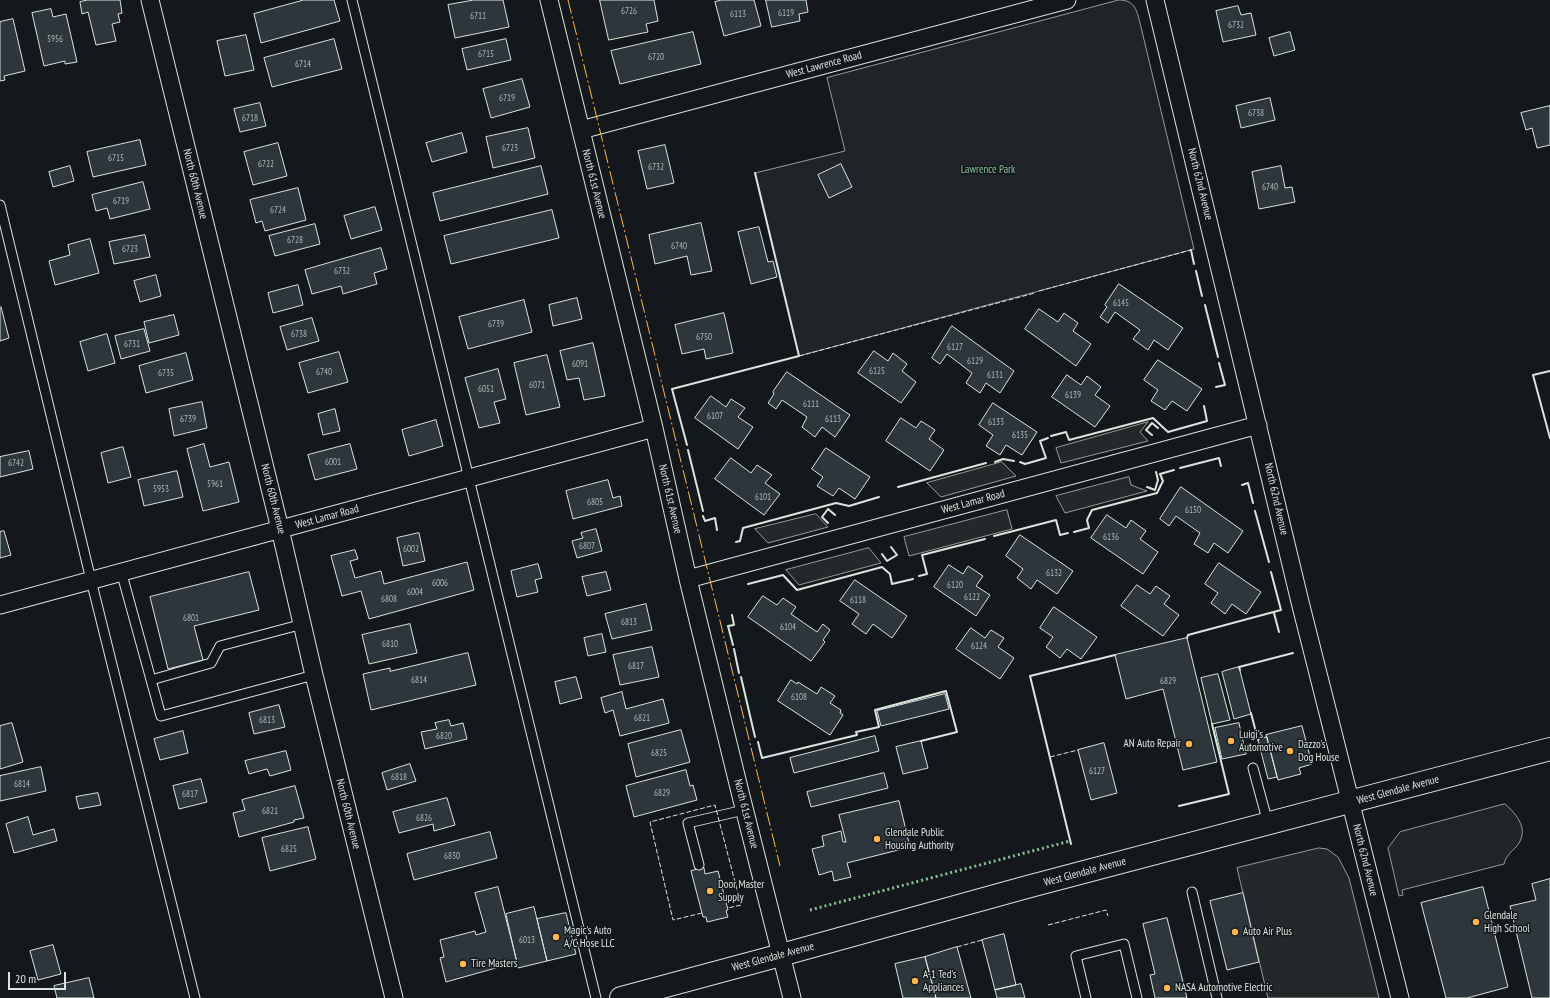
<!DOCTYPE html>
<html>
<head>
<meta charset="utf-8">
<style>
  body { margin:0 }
  #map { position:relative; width:1550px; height:998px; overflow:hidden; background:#14181c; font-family:"PT Sans Narrow",sans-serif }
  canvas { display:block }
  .scale { position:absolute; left:8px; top:972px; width:58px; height:18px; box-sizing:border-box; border:2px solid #d8e6dc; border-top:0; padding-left:5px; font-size:12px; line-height:14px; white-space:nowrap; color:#d8e6dc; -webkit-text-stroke:3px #14181c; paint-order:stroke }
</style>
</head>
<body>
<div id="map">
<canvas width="1550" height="998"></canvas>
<div class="scale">20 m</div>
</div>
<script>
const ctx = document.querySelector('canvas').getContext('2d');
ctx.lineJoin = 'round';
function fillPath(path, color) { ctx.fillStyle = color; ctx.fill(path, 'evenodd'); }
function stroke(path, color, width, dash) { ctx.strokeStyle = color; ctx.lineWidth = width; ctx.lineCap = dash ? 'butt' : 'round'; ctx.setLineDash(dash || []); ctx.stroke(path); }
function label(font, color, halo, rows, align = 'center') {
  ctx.font = font + ' "PT Sans Narrow",sans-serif'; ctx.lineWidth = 3; ctx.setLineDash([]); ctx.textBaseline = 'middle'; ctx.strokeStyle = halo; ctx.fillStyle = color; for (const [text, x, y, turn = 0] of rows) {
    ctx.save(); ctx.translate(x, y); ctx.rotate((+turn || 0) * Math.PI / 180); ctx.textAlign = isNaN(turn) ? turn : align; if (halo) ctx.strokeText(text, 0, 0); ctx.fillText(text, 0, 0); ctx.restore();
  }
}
const green = new Path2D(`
  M1119,0C1137,0 1137,13 1141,27L1194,249L799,356L755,173L845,151L827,78Z
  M1505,804C1518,815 1530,831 1516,847C1511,852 1506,856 1504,864L1402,890L1403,895L1399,896L1388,848L1400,832Z`);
const parking = new Path2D(`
  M1148,422L1140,432L1148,441L1061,463L1056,448Z
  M1002,462L1016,476L941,497L927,483Z
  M1129,477L1131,485L1147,491L1065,513L1056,496Z
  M1007,510L1012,529L909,556L904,537Z
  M816,514L828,527L768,543L755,529Z
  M869,548L881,563L799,585L786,570Z
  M1319,848L1327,849L1338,857L1349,878L1379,998H1268L1237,868Z`);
const building = new Path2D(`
  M88,0H120L122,13L118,14L120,22L112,24L116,41L96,45L88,12L82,14L80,2Z
  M304,0H334L340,21L261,43L254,14Z
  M474,0H503L509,27L455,38L448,5Z
  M600,0H654L658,21L646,24L648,32L609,40Z
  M722,0H754L761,26L724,36L715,2Z
  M766,0H806L808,12L799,14L800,21L772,27Z
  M1238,6L1241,15L1251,13L1256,35L1223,42L1216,11Z
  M51,9L53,17L66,14L77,62L65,64V61L44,66L32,13Z
  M13,19L25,71L4,76L5,80L0,81V22Z
  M693,32L701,64L620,84L611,51Z
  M1290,32L1295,50L1274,56L1269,38Z
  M246,35L254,70L225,76L217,41Z
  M334,39L342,69L272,87L264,58Z
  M506,39L511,60L467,70L462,49Z
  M522,79L530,107L491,118L483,89Z
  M1270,98L1275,120L1241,128L1236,106Z
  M260,103L266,126L240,132L234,109Z
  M1550,106V145L1537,148L1532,128L1526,130L1521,113Z
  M528,128L535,158L493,168L486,137Z
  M462,133L467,152L432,162L426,143Z
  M140,140L146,165L93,177L87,152Z
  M278,143L287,176L253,185L244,152Z
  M665,145L674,183L647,189L638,151Z
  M841,164L852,187L829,198L818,175Z
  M70,166L74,181L53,187L49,172Z
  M541,166L548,194L440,221L433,193Z
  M1281,166L1285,188L1292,187L1295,202L1259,209L1252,172Z
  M143,182L150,209L110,219L107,208L96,211L92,195Z
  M298,188L306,220L265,231L262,221L256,223L250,200Z
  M375,207L382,230L351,239L344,216Z
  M552,210L559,238L451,264L444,236Z
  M701,223L712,271L691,275L687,256L655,264L649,235Z
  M315,224L320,244L275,256L269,236Z
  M759,227L768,262L773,261L777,277L751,284L738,232Z
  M145,235L150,257L114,264L109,242Z
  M90,239L99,273L55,285L49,261L70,255L68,245Z
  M381,248L387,269L374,273L377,284L343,294L341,286L312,294L305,270Z
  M156,275L161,296L140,302L134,281Z
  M1119,284L1183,328L1168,350L1154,340L1148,350L1133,339L1140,330L1115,312L1108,323L1100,317L1107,307L1105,305Z
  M298,285L303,305L273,313L268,293Z
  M577,298L582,319L553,326L549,305Z
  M524,300L532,332L468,349L459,317Z
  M1,307L9,338L0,341V308Z
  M1039,309L1058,322L1064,313L1078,323L1073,331L1091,344L1076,366L1025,329Z
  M724,313L733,353L706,359L704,349L682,354L675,325Z
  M174,315L179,335L149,343L144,322Z
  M312,318L319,341L287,350L280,327Z
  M952,326L1014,371L1000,393L986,383L980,393L966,383L972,373L947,354L940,364L932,358Z
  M144,329L150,351L121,359L115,336Z
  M107,334L115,363L88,371L80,342Z
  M593,343L605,396L584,400L579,378L567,380L560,351Z
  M874,351L888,361L893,353L907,364L902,371L916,382L901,403L858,373Z
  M339,352L348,382L308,393L299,363Z
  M186,353L193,380L146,393L139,366Z
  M547,355L560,407L526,415L514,363Z
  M1158,360L1202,389L1187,411L1172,401L1165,410L1151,401L1158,390L1144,380Z
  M498,369L506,399L494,402L500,423L479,428L465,378Z
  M787,372L850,415L835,437L822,427L815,437L802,427L807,417L782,400L776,409L768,403L774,394L773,392Z
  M1067,375L1081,385L1087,376L1101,387L1095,395L1110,406L1095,427L1052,397Z
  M711,396L726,407L731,399L745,408L738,417L753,427L738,449L695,418Z
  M202,402L207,428L174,436L169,409Z
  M993,403L1037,432L1022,455L1006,445L1000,455L986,446L993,435L979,425Z
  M335,409L340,431L323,435L318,414Z
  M901,418L916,428L921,421L935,430L929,439L944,450L930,471L886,441Z
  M436,420L443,446L409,456L402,430Z
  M204,444L210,467L229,462L239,502L203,511L187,449Z
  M350,444L357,469L315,480L308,455Z
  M123,447L131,477L108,483L101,453Z
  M826,448L870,477L855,499L839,488L833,496L817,486L823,477L812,469Z
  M29,451L33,469L0,477V457Z
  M731,458L751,473L757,465L772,475L765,483L780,494L764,515L715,479Z
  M177,471L183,497L144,506L138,480Z
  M608,480L613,498L620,496L622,506L573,519L566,491Z
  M1181,487L1243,531L1228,553L1214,543L1208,553L1194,544L1200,533L1176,516L1169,526L1160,519Z
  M1107,515L1126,528L1131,520L1146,531L1140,539L1158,552L1143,574L1091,538Z
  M596,529L602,551L577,558L572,541L583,538L581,533Z
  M4,531L11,555L0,558V532Z
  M419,533L425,561L403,566L397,538Z
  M1020,535L1073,571L1057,594L1037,580L1031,589L1017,578L1023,569L1006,556Z
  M355,550L358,559L350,561L355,578L381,571L384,584L467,562L474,590L369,619L361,591L342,596L331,556Z
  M1219,563L1261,592L1246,614L1232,604L1225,614L1211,603L1218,593L1205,584Z
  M538,564L542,578L535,580L538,592L517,597L511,571Z
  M949,565L963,574L968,566L983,576L976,586L990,595L976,616L934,587Z
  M249,572L259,610L194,626L203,660L168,669L150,597Z
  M606,572L611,590L587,596L582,577Z
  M855,580L907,616L892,638L873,624L866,634L852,624L859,614L840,601Z
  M1137,585L1150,594L1156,586L1170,596L1164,604L1179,615L1163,636L1121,606Z
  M763,596L777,605L783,598L796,607L791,614L817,632L823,624L830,630L823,640L825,642L811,661L748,617Z
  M646,604L652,630L612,639L605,614Z
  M1054,607L1097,637L1081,659L1067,649L1060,658L1046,647L1053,637L1040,628Z
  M410,624L417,653L369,664L362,635Z
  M971,628L985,638L991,630L1004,638L998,647L1014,658L1000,679L956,649Z
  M602,634L606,652L588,656L584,638Z
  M1187,638L1217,762L1183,770L1163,689L1126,699L1115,655Z
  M652,647L659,677L620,685L613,655Z
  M468,653L476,685L371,710L363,674L390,668V671Z
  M1239,667L1251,714L1234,719L1222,672Z
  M1218,674L1230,720L1212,724L1201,678Z
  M576,677L582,698L560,704L555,682Z
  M791,680L797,684L798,682L817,694L821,687L835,696L830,703L841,710L840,713L843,715L830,735L778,701Z
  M622,692L626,709L663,699L669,723L620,736L613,710L605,713L601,698Z
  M945,694L949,709L881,726L877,711Z
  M279,705L285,727L254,734L249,713Z
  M449,720L451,726L463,723L467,739L425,749L421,732L437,729L435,723Z
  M12,723L23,762L0,769V726Z
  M1239,723L1246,754L1222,759L1215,728Z
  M1302,726L1312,764L1299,768L1301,774L1278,780L1266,735Z
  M681,730L690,762L636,777L628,744Z
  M183,731L188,753L160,760L154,739Z
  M875,736L879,751L794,773L790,758Z
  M1267,737L1277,777L1268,779L1258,740Z
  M921,741L928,768L903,774L896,747Z
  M1104,743L1117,793L1091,800L1078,750Z
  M286,751L291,770L270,776L267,769L249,774L245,761Z
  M410,764L416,781L387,790L382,773Z
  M41,767L46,791L0,801V776Z
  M686,770L690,786L693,785L697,800L634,817L626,786Z
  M884,773L888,788L811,807L807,792Z
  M201,779L207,802L179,809L173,786Z
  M295,786L304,818L294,820V822L239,837L233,813L245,810L242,800Z
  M98,793L101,805L79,809L76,797Z
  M447,798L455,825L434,831L433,824L399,833L393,812Z
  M899,801L910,847L847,863L851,877L834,881L832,871L819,875L812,849L824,846L822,836L841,831L843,842H846L839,815Z
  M28,817L33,835L54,829L57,841L14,853L6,824Z
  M308,827L316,859L270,871L262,838Z
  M490,832L497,858L414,880L407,854Z
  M704,868L705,874L718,871L728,910L726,911L728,917L707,922L706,917H703L691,871Z
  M1550,879V998H1532L1510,906L1536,900L1532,884Z
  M498,887L517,962L446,982L440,958L444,957L440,940L475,931L476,935L486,932L475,893Z
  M1483,887L1508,987L1467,998H1446L1421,903Z
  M1243,893L1259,962L1227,970L1210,901Z
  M534,907L547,961L518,968L506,914Z
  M566,913L576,954L547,961L537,919Z
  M1167,918L1187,998H1155L1150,975L1155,974L1143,924Z
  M1004,934L1016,985L995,990L982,940Z
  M53,945L61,974L38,980L30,951Z
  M957,947L971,998H936L925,957Z
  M925,957L936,998H903L895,964Z
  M89,978L94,998H57L54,986Z
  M1021,984L1025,998H997L995,990Z`);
const lane = new Path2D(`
  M352,0L596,998
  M0,205L91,580L195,998
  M121,571L161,716L314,675
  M151,680L211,663L220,646L303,624
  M1253,768L1268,823
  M699,865L688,823L744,810
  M1192,892L1217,998
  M1086,998L1076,956L1124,944L1137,998`);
const street = new Path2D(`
  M150,0L280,529L314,675L394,998
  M549,0L654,428L688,579L741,796L792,998
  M1155,0L1301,606L1400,998
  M581,130L1067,0
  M688,579L1258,425
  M0,605L654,428`);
const secondary = new Path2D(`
  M621,998L781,955L1027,887L1550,749`);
const hedge = new Path2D(`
  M810,910L1070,841`);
const fence = new Path2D(`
  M1039,291L1191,250
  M799,356L1035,293
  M1050,757L1078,750
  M702,913L673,920L650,822L715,805L741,905L728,908
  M1048,925L1106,910L1108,916
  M957,947L982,940`);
const wall = new Path2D(`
  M1191,250L1194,264
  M1196,271L1202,296
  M1205,305L1218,357
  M1550,371L1533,375L1550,438
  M1216,387L1225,385L1219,363
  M1152,435L1146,430L1152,423L1158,428
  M1051,436L1066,432L1069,440L1153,418L1168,432L1207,421L1204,406
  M687,445L672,389L799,356L755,173
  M688,450L703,511
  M995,462L1003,459L1014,461
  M1020,462L1025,464L1046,458L1040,441L1048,438
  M1180,468L1219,458L1221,466
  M1242,485L1248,483L1253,503
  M898,487L986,463
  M1147,487L1155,490L1158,480L1156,472
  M1255,511L1269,562
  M703,516L705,521L715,518L717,530
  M828,523L822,517L828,509L835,515
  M1074,532L1089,528L1087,520L1092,510L1157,493L1163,481L1160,474L1174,470
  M994,536L1056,520L1060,535L1068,533
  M736,542L740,541L743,528L836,503L849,506L879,497
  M882,554L887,561L897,555L891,547
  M919,576L927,574L922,555L985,539
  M748,584L783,575L797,590L882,567L890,574L892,584L913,579
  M1274,613L1279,632
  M732,615L734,625L728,626L733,645
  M1187,638L1188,635L1281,610L1271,572
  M734,649L739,673
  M1240,670L1239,667L1293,653
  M741,677L755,737
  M1251,713L1258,740
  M758,742L762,758L857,735L856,732L879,727L875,710L946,691L957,732L921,741
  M1179,806L1229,794L1212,724
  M1071,844L1030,676L1115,655`);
const power = new Path2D(`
  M568,0L780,866`);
const markers = [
  [1231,741,4,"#ffb74d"],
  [1189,744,4,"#ffb74d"],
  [1290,751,4,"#ffb74d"],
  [877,839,4,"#ffb74d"],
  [710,891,4,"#ffb74d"],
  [1476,922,4,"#ffb74d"],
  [1235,932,4,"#ffb74d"],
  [556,937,4,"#ffb74d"],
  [463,964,4,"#ffb74d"],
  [915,981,4,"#ffb74d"],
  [1167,988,4,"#ffb74d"]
];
const numberNames = [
  ["6726",629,11],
  ["6119",786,13],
  ["6113",738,14],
  ["6711",478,16],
  ["6732",1236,25],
  ["5956",55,39],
  ["6715",486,54],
  ["6720",656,57],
  ["6714",303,64],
  ["6719",507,98],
  ["6738",1256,113],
  ["6718",250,118],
  ["6723",510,148],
  ["6715",116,158],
  ["6722",266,164],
  ["6732",656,167],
  ["6740",1270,187],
  ["6719",121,201],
  ["6724",278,210],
  ["6728",295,240],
  ["6740",679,246],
  ["6723",130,249],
  ["6732",342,271],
  ["6145",1121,303],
  ["6739",496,324],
  ["6738",299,334],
  ["6750",704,337],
  ["6731",132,344],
  ["6127",955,347],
  ["6129",975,361],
  ["6091",580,364],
  ["6125",877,371],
  ["6740",324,372],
  ["6735",166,373],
  ["6131",995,375],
  ["6071",537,385],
  ["6051",486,389],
  ["6139",1073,395],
  ["6111",811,404],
  ["6107",715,416],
  ["6739",188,419],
  ["6113",833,419],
  ["6133",996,422],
  ["6135",1020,435],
  ["6001",333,462],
  ["6742",16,463],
  ["5961",215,484],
  ["5953",161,489],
  ["6101",763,497],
  ["6805",595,502],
  ["6150",1193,510],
  ["6136",1111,537],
  ["6807",587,546],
  ["6002",411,549],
  ["6132",1054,573],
  ["6006",440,583],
  ["6120",955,585],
  ["6004",415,592],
  ["6122",972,597],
  ["6808",389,599],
  ["6118",858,600],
  ["6801",191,618],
  ["6813",629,622],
  ["6104",788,627],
  ["6810",390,644],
  ["6124",979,646],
  ["6817",636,666],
  ["6814",419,680],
  ["6829",1168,681],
  ["6108",799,697],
  ["6821",642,718],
  ["6813",267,720],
  ["6820",444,736],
  ["6825",659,753],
  ["6127",1097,771],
  ["6818",399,777],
  ["6814",22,784],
  ["6829",662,793],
  ["6817",190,794],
  ["6821",270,811],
  ["6826",424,818],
  ["6825",289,849],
  ["6830",452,856],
  ["6013",527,940]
];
const streetNames = [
  ["West Lawrence Road",824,65,-15],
  ["North 60th Avenue",195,184,76],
  ["North 61st Avenue",594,184,76],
  ["North 62nd Avenue",1200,184,76],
  ["North 60th Avenue",273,499,76],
  ["North 61st Avenue",670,499,77],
  ["North 62nd Avenue",1276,499,77],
  ["West Lamar Road",973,502,-15],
  ["West Lamar Road",327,517,-15],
  ["West Glendale Avenue",1398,790,-15],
  ["North 60th Avenue",348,814,76],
  ["North 61st Avenue",746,814,76],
  ["North 62nd Avenue",1365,860,76],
  ["West Glendale Avenue",1085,872,-15],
  ["West Glendale Avenue",773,957,-15]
];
const parkNames = [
  ["Lawrence Park",988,170]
];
const poiNames = [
  ["Luigi's",1239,735],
  ["Automotive",1239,748],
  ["AN Auto Repair",1181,744,"right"],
  ["Dazzo's",1298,745],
  ["Dog House",1298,758],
  ["Glendale Public",885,833],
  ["Housing Authority",885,846],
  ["Door Master",718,885],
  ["Supply",718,898],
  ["Glendale",1484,916],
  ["High School",1484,929],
  ["Magic's Auto",564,931],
  ["A/C Hose LLC",564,944],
  ["Auto Air Plus",1243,932],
  ["Tire Masters",471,964],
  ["A-1 Ted's",923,975],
  ["Appliances",923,988],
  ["NASA Automotive Electric",1175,988]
];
fillPath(green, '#202428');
stroke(green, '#939e99', 1);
fillPath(parking, '#24282b');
stroke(parking, '#939e99', 1);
fillPath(building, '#2c363c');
stroke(building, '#d8e6dc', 1);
stroke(lane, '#d8e6dc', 11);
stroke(street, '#d8e6dc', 19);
stroke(secondary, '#d8e6dc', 24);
stroke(lane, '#14181c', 9);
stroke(street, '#14181c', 17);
stroke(secondary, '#14181c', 22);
stroke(hedge, '#8ac095', 3, [2, 3]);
stroke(fence, '#d8e6dc', 1, [5, 2]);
stroke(wall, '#d8e6dc', 2);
stroke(power, '#ffb74d', 1, [14, 3, 2, 3]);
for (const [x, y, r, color] of markers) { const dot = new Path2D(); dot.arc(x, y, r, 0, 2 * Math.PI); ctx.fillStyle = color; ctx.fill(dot); stroke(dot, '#14181c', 1.5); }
label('9px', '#adbab4', null, numberNames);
label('11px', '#d8e6dc', '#14181c', streetNames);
label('11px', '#8ac095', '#14181c', parkNames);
label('11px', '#d8e6dc', '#14181c', poiNames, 'left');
</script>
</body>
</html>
